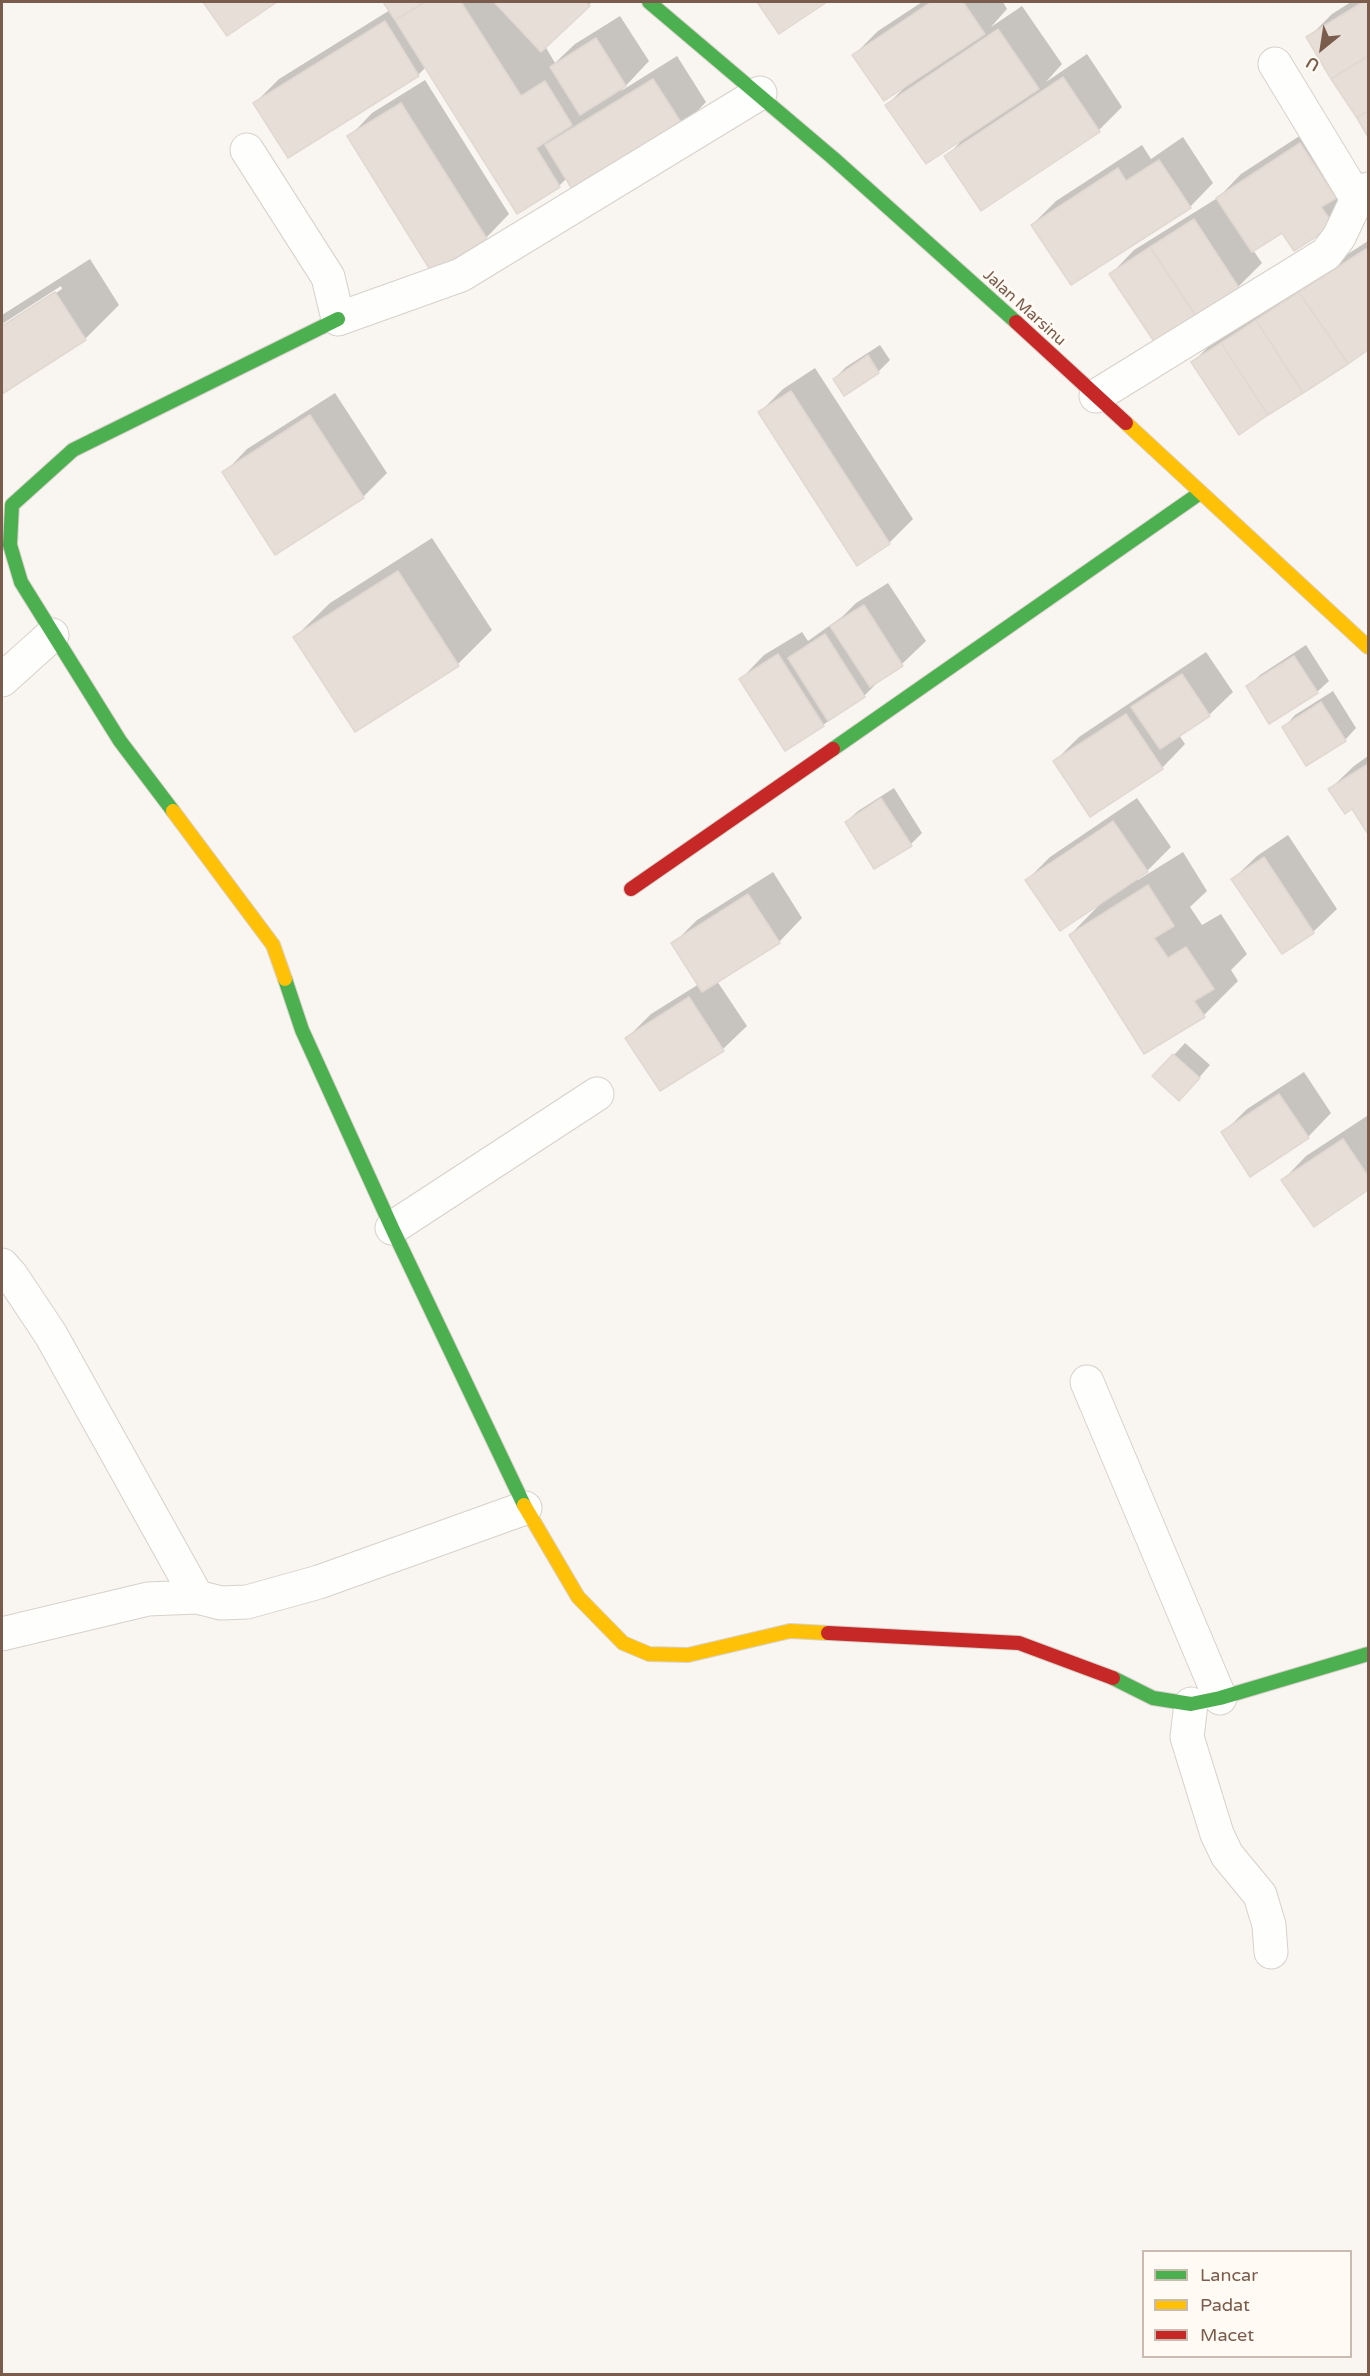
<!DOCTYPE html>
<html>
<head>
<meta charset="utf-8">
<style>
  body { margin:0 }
  #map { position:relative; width:1370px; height:2376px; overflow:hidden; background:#f9f5f0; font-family:"Varela Round",sans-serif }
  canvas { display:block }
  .frame { position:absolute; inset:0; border:3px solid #7a5c4d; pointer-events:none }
  .legend { position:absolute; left:1142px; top:2250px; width:210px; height:108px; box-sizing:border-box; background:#fffaf3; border:2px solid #cabbb1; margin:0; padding:8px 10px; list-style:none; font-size:18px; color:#7a5c4d }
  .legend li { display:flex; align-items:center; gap:12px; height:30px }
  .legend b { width:30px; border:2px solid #cabbb1 }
  .north { position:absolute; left:1292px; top:18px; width:60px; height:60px; -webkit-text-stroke:4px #fffaf3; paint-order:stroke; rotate:210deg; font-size:16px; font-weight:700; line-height:24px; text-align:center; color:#7a5c4d }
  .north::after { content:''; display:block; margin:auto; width:21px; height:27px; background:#7a5c4d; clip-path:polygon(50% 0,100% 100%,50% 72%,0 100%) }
</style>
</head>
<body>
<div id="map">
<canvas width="1370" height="2376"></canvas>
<div class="frame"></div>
<ul class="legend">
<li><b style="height:8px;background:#4caf50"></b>Lancar</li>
<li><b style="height:8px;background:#ffc107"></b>Padat</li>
<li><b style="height:8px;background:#c62828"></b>Macet</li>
</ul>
<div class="north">U</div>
</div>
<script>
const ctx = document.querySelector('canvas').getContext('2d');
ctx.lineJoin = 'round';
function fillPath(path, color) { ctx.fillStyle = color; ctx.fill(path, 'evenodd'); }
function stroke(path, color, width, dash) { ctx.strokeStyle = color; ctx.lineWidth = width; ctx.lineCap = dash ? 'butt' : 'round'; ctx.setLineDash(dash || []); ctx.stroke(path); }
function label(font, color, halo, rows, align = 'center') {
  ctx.font = font + ' "Varela Round",sans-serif'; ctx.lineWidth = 6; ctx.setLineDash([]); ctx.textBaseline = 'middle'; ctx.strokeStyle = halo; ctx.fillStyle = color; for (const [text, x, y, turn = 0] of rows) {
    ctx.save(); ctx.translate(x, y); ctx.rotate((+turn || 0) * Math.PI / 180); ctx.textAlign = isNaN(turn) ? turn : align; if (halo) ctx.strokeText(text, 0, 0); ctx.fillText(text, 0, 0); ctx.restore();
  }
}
const shadow = new Path2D(`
  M204,2H275L227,34Z
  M384,2H592L545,46L555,63L575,44L620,16L649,61L621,91L677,56L706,102L683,126L567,178L559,186L517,212L426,67L418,75L288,156L255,103L279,79L390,10Z
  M758,2H824L779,32Z
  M922,2H1003L1007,9L991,27L1022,6L1062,64L1046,82L1087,54L1122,107L1099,130L946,157L962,140L887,105L906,86L854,55L878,31Z
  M1351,2H1368V134L1308,38L1332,14Z
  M425,80L509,214L486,238L349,137L372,113Z
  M1324,120L1359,173L1333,224L1282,231L1253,250L1262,263L1238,287L1155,341L1111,274L1134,250L1219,197L1241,174Z
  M1183,137L1213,183L1190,207L1032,225L1056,201L1142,145L1151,159Z
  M1368,241V349L1239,433L1193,362L1216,339Z
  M90,259L119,305L85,339L2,392V328L62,289L61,286L2,324V315Z
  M880,345L890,360L878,372L834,379L846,367Z
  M815,368L913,519L889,543L857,564L760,412L783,389Z
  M335,393L387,473L363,497L275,553L224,473L247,449Z
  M432,538L492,630L458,664L295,637L330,603Z
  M888,583L926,641L902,664L883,677L864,696L823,725L741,679L764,655L802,632L808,641L843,616L856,603Z
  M1306,645L1329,681L1317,692L1248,686L1260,675Z
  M1206,652L1233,692L1209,715L1179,735L1185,744L1162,768L1055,761L1079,737Z
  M1333,691L1356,728L1345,740L1284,727L1295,715Z
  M1368,756V831L1353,807L1330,789L1354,766Z
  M894,788L922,833L911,844L846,822L858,811Z
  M1137,798L1171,847L1147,871L1137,878L1138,880L1183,852L1207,891L1190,907L1202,925L1221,914L1247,954L1231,970L1238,981L1204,1015L1070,935L1103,901L1027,880L1050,857Z
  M1288,835L1337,909L1313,932L1233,879L1257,856Z
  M773,872L802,918L779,942L717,981L747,1026L723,1049L660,1089L627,1038L651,1014L699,984L673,944L697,920Z
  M1185,1043L1210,1065L1191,1087L1174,1055Z
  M1304,1072L1331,1113L1308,1137L1223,1133L1247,1109Z
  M1367,1116L1368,1188L1314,1225L1283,1180L1306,1156Z`);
const building = new Path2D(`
  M203,2H277L227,36Z
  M383,2H425L395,20Z
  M425,2H461L521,96L545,81L572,125L536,148L560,187L517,214L395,20Z
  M494,2H585L590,6L541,52Z
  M757,2H827L779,34Z
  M931,2H963L985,34L884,101L852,55Z
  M1363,2H1368V56L1331,79L1306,37Z
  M385,21L419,76L288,158L253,103Z
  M998,29L1039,89L926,164L885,105Z
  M596,38L626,86L580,115L550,67Z
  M1368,56V111L1357,118L1331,79Z
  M1063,77L1100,132L981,211L944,156Z
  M653,79L684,127L575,194L545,145Z
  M401,103L487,239L432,273L347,136Z
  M1368,111V137L1357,118Z
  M1300,143L1336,198L1321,207L1334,225L1294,251L1282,233L1252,252L1216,198Z
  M1159,160L1191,208L1071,285L1031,225L1118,168L1126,181Z
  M1194,219L1239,288L1196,316L1150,247Z
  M1150,247L1196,316L1155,343L1109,274Z
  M1366,249L1368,253V350L1348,364L1299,292Z
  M55,292L86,340L2,394V326Z
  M1299,292L1348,364L1303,393L1256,320Z
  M1256,320L1303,393L1268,415L1221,343Z
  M1221,343L1268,415L1239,435L1191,362Z
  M868,355L879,373L844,396L833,379Z
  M791,391L890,544L857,566L758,412Z
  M310,415L364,498L275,555L222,472Z
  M398,571L459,666L355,732L293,637Z
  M864,605L903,666L870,687L830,626Z
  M825,634L865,697L828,721L788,658Z
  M778,654L824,726L785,751L739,679Z
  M1294,656L1318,693L1269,724L1246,686Z
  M1182,674L1210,716L1160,749L1131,707Z
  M1321,702L1346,741L1306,766L1282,727Z
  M1126,714L1163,769L1090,817L1053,761Z
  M1368,764V834L1352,809L1345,814L1328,789Z
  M881,798L912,846L874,869L845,822Z
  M1113,821L1148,872L1060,931L1025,880Z
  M1264,857L1314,933L1282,954L1231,879Z
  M1148,885L1174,926L1154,938L1168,958L1186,947L1214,989L1194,1001L1205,1017L1144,1054L1069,935Z
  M748,894L780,943L702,992L671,943Z
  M689,997L724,1051L660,1091L625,1038Z
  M1173,1054L1200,1078L1179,1101L1152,1076Z
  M1279,1094L1309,1138L1250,1177L1221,1132Z
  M1343,1139L1368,1176V1190L1314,1227L1281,1180Z`);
const street = new Path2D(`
  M1275,64L1357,199
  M247,150L328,277L338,319L461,275L760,93
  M1096,396L1326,254L1339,237L1357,199L1368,189
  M2,680L52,635
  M392,1228L597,1094
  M2,1265L11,1275L51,1335L197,1597
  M1087,1382L1220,1698
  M2,1634L148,1599L197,1597L221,1603L247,1602L319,1582L525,1508
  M1191,1704L1187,1737L1217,1834L1227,1855L1260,1895L1269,1925L1271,1952`);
const fast = new Path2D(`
  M649,2L833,158L1016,322
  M833,749L1200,493
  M173,811L120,741L21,582L10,545L12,505L73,450L338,319
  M285,979L302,1030L392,1228L524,1505
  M1113,1678L1153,1698L1191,1704L1220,1698L1368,1654`);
const slow = new Path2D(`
  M1126,423L1368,647
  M173,811L273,945L285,979
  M524,1505L578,1597L623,1643L649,1654L688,1655L790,1631L828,1633`);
const jam = new Path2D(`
  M1016,322L1126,423
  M631,889L833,749
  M828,1633L1019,1643L1113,1678`);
const streetNames = [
  ["Jalan Marsinu",1024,308,42]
];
fillPath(shadow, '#0003');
fillPath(building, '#e6ded7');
stroke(building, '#e2d8d2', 1.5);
stroke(street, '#d7d1cb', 35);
stroke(fast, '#d9d2cb', 16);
stroke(slow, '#d9d2cb', 16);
stroke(jam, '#d9d2cb', 16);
stroke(street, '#fefefd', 33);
stroke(fast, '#4caf50', 14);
stroke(slow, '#ffc107', 14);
stroke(jam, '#c62828', 14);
label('16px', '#7a5c4d', '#fffaf3', streetNames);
</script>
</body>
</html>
